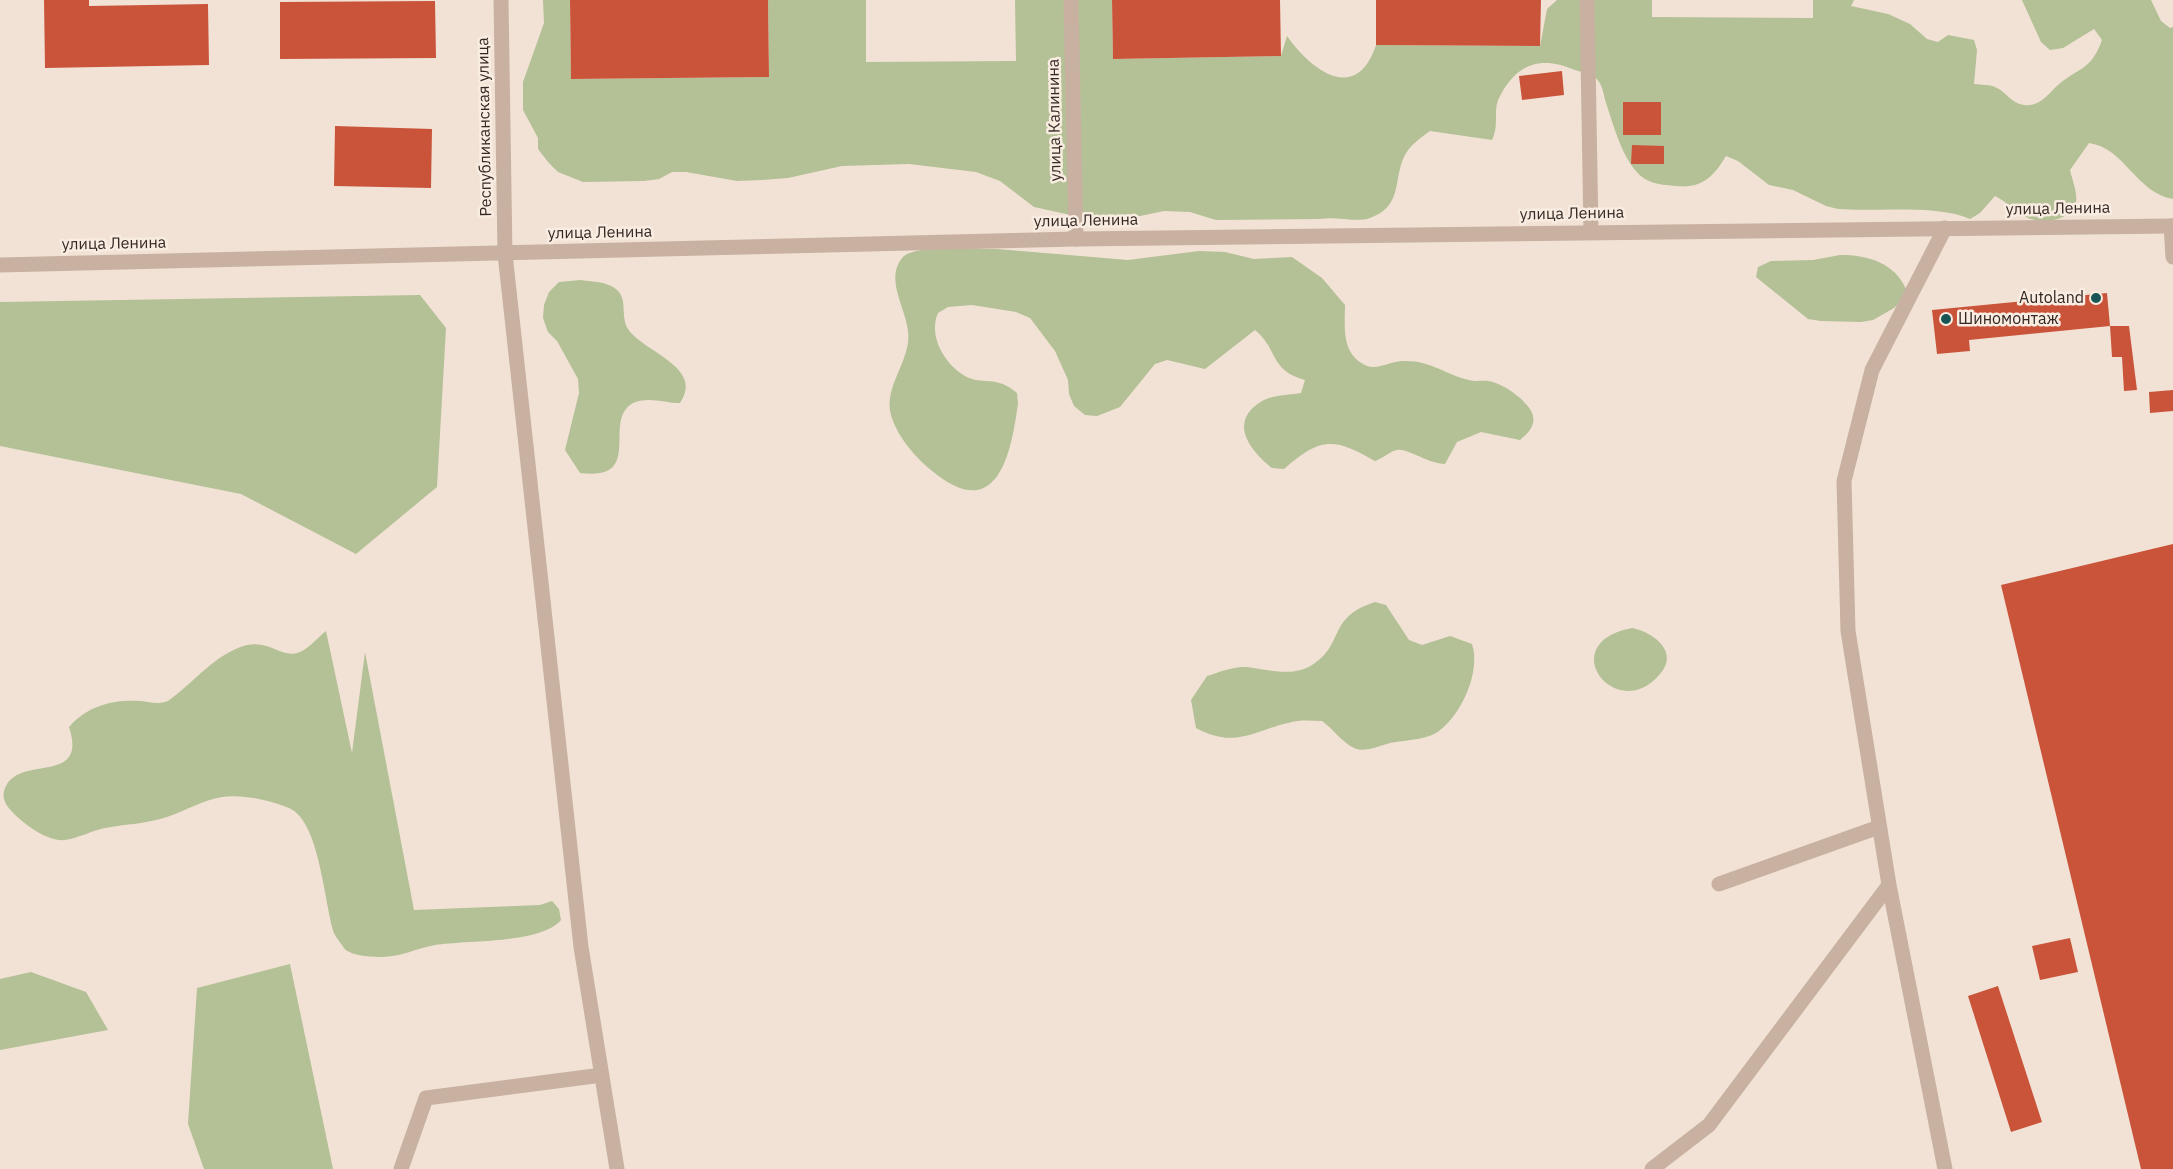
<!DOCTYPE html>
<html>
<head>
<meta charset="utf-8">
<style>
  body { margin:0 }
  canvas { display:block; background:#f1e2d5 }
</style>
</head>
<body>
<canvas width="2173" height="1169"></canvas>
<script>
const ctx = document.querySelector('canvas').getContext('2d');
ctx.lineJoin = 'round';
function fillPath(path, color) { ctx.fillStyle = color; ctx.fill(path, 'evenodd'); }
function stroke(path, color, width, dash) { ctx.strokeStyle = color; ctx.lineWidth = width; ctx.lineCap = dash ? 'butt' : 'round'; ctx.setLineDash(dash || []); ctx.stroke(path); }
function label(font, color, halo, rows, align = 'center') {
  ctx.font = font + ' "IBM Plex Sans",sans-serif'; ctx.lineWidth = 5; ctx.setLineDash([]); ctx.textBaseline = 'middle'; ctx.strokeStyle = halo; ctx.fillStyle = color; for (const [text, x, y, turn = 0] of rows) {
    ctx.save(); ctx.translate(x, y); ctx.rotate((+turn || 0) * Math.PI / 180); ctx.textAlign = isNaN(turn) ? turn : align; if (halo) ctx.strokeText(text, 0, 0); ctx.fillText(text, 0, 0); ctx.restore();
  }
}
const green = new Path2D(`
  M543,0H570L571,79L769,77L768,0H866V62L1016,61L1015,0H1112L1113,59L1281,56L1287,36C1311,70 1356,105 1376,45L1540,46L1547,9L1557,0H1652V17L1813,18V0H1854L1851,6L1888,14L1910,24L1927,39L1938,42L1948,35L1974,40L1977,50L1974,84C1981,85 1990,84 1997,88C2007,93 2011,103 2024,105C2040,107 2048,94 2058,85C2079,67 2091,71 2102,40L2094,29L2063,48L2050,50L2041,42L2022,0H2151L2161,21L2170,28L2173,27V199C2136,193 2125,148 2089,143L2070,170C2072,179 2078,194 2076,203C2070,221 2042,225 2026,217C2015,211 2007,202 1995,196L1980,213L1970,219C1937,204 1876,212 1838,209L1826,206L1793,190L1769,185L1738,161L1726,156C1714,176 1702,189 1676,186C1668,185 1657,185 1649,181C1625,171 1614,126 1606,103C1604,97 1603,87 1599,82C1594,73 1584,73 1575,70C1542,56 1518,62 1500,96C1492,110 1500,124 1492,140L1430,131C1420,138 1409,146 1404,157C1393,180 1403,206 1370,218C1356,223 1337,216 1320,219L1216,220L1190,212L1164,211L1140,216L1089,219L1034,207L1000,181L976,172L909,164L842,166L788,178L762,180L737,181L686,172H672L659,179L644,181L583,182L558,172L548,162L538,149V138L523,110V82L544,23Z
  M997,249L1128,260L1199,251L1225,252L1254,259L1292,257L1322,278L1345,305C1345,325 1341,352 1363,364C1375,372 1390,361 1403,361C1431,360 1446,375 1469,380C1475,382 1482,380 1488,381C1502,383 1522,397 1530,409C1538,422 1531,431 1520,440L1481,432L1457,442L1445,464C1429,464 1407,448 1397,450C1390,451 1382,459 1375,461C1334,437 1320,437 1284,469L1272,468C1252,452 1228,424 1259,403C1270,395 1288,395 1301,393L1305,380C1269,370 1279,350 1255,330L1205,369L1167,360L1155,364L1120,407L1097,416L1085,415L1074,406L1069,394L1068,380L1055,351L1030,318L1016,312L972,305L948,307L938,313C928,335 944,364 965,376C983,386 995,374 1017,393L1018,403C1011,457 996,525 931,470C915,457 897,436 891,415C883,386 912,360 908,331C906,308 884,278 903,257C915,244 977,250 997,249Z
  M1840,255C1867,255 1894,262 1906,289L1902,300L1894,308L1873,320L1861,322L1821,321L1808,319L1756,277L1758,267L1771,261L1813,260Z
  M581,280C594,282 607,281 617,290C628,300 620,316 628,329C643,352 705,367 680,403C666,403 647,396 633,403C601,421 646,481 580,473L565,450L579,393L578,379L557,341L548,332L543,318L544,305L549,292L559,282Z
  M420,295L446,328L437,487L356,554L241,494L0,446V302Z
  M1375,602L1386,605L1409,640L1422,645L1450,636L1472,644C1481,671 1462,714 1439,731C1427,740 1405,740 1390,743C1379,746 1364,753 1354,748C1342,742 1332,728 1322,721C1314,721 1305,720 1298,721C1258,727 1238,751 1196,728L1191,700L1207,676C1219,672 1234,666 1247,667C1270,670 1295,678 1315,663C1344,643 1328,617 1375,602Z
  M1632,628C1653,632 1680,652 1660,674C1617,726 1552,643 1632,628Z
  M326,631L352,753L365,652L414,910L540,905L552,901L559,909L561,920C541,944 467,940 435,945C417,948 401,957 382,957C372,957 350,956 344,948C341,943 336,938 334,933C324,903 320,821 289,808C271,800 241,794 222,797C203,800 185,811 167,817C146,824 126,824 105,828C91,831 79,838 65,840C46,842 19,821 8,807C3,800 2,793 6,786C22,755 88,785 69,727C87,706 113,699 140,701C151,702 157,705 168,701C192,684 211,659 238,648C267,636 279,658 297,653C307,651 318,637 326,631Z
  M290,964L333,1169H204L188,1124L197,988Z
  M31,972L86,992L108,1030L0,1050V979Z`);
const building = new Path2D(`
  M44,0H89V6L208,4L209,65L45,68Z
  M570,0H768L769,77L571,79Z
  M1112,0H1280L1281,56L1113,59Z
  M1376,0H1541L1540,46L1376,45Z
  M435,1L436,58L280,59V2Z
  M1562,71L1564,95L1522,100L1519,76Z
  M1623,102H1661V135H1623Z
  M335,126L432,129L431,188L334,186Z
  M1632,145L1664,146V164H1631Z
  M2107,293L2110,326L1969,340L1970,351L1937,354L1932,310Z
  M2110,326H2129L2137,390L2124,391L2122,357H2112Z
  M2173,390V411L2150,413L2149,392Z
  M2173,544V1169H2141L2001,585Z
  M2070,938L2078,972L2040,980L2032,946Z
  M1998,986L2042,1122L2011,1132L1968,996Z`);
const service = new Path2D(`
  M1587,0L1591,232
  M2171,226L2173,257
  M1945,228L1872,370L1844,481L1848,631L1889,885L1945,1169
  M505,254L581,947L617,1169
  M1719,884L1879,827
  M401,1169L426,1098L602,1075
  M1652,1169L1709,1125L1889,885`);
const minor = new Path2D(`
  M501,0L505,254
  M1071,0L1076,239`);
const tertiary = new Path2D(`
  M0,265L1076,239L2173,226`);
const markers = [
  [2096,298,6,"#195555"],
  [1946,319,6,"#195555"]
];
const streetNames = [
  ["улица Калинина",1055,120,-91],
  ["Республиканская улица",485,127,-91],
  ["улица Ленина",2058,209,-1],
  ["улица Ленина",1572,214,-1],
  ["улица Ленина",1086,221,-1],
  ["улица Ленина",600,233,-1],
  ["улица Ленина",114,244,-1]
];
const poiNames = [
  ["Autoland",2084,298],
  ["Шиномонтаж",1958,319,"left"]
];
fillPath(green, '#b4c095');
fillPath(building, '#ca543a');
stroke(service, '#c9b1a1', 15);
stroke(minor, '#c9b1a1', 15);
stroke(tertiary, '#c9b1a1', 15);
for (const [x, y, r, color] of markers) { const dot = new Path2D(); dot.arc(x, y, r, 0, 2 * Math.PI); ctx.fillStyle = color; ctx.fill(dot); stroke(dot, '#f9ece1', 2); }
label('16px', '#332824', '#f9ece1', streetNames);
label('16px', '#332824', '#f9ece1', poiNames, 'right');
</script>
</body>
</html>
